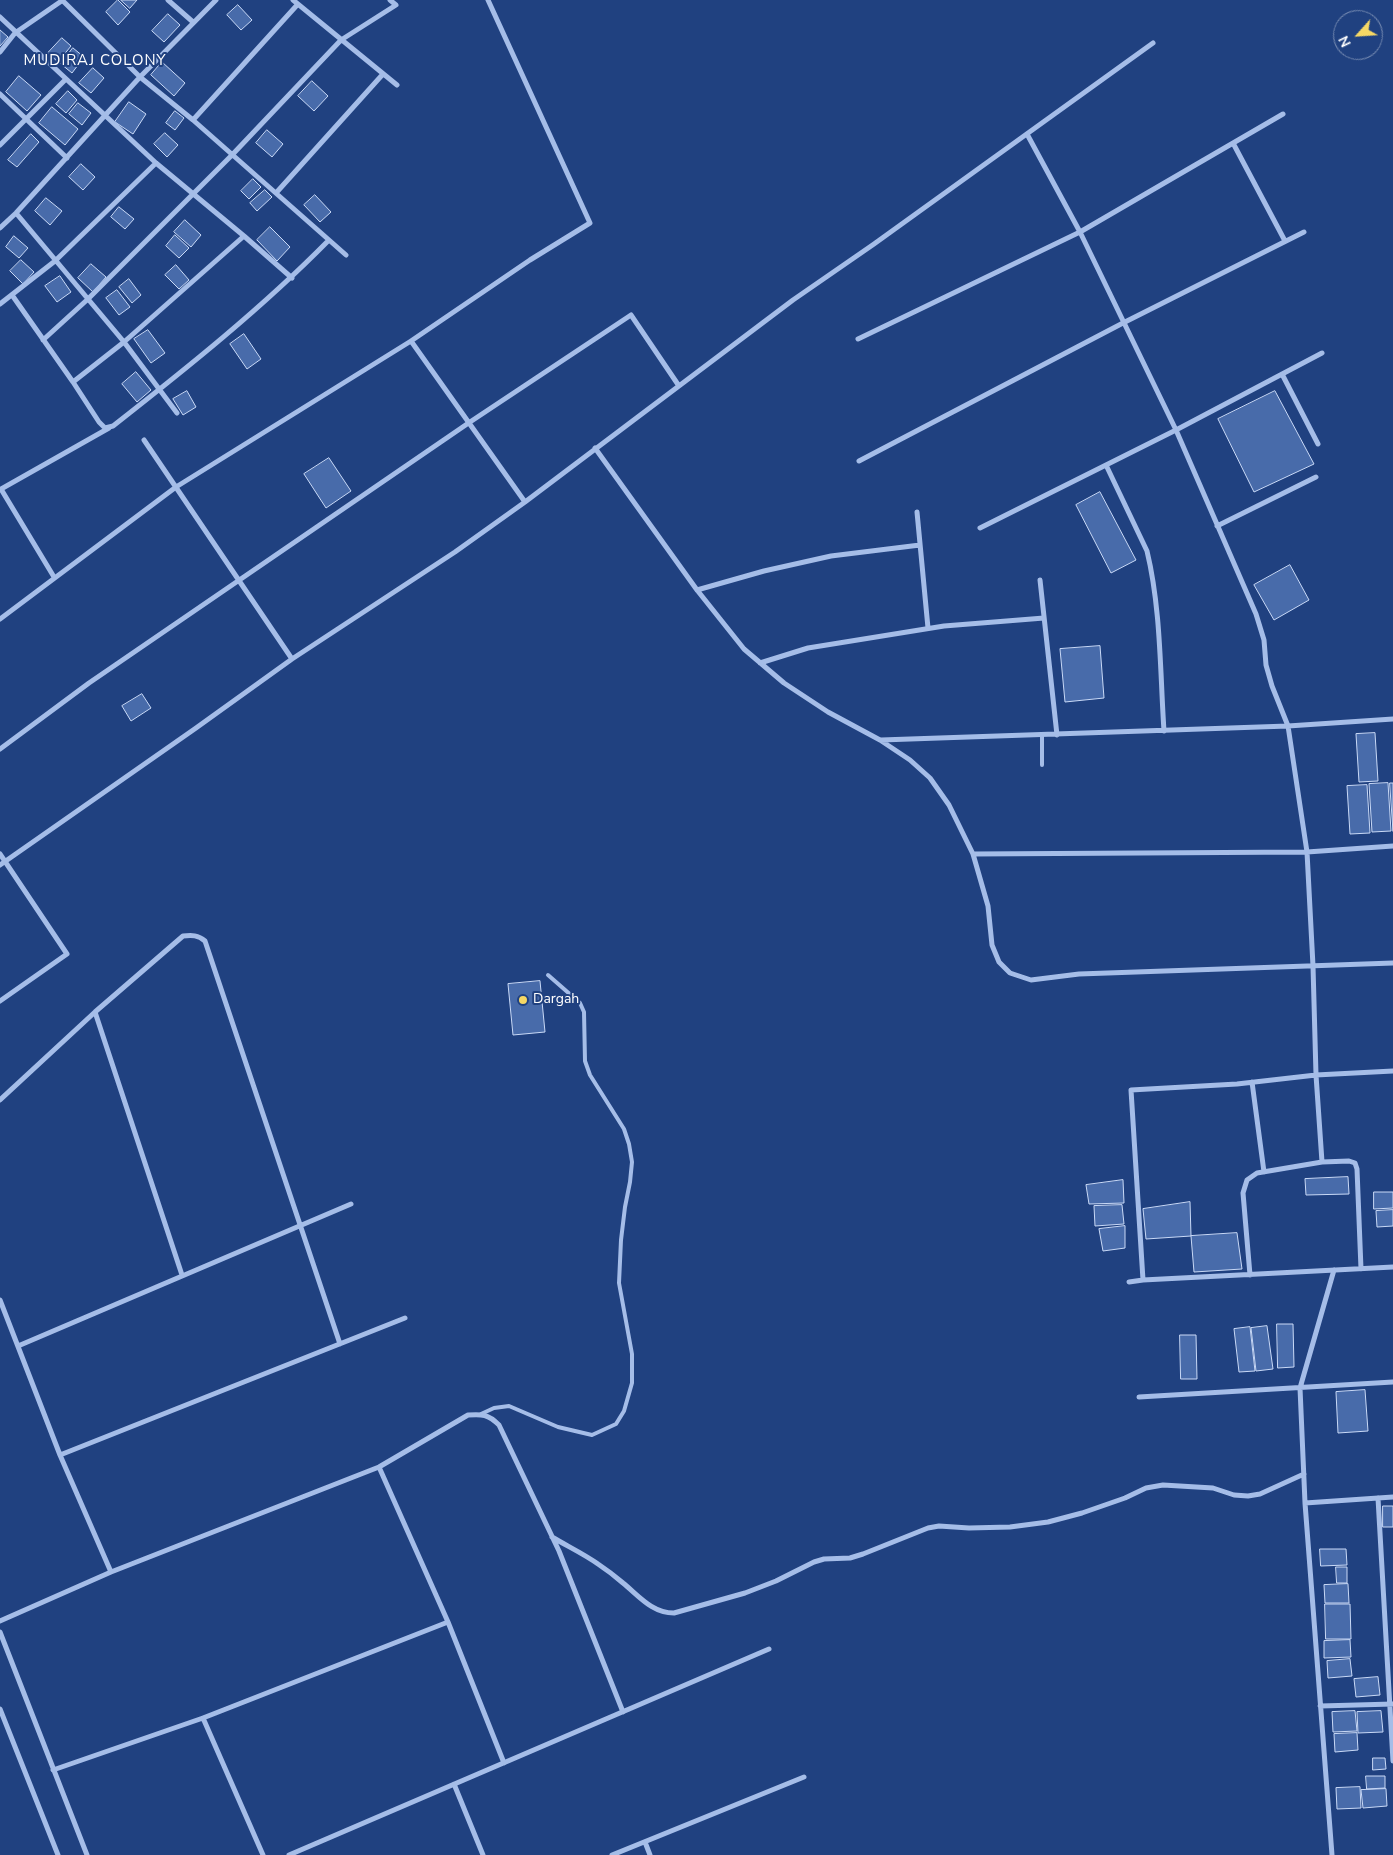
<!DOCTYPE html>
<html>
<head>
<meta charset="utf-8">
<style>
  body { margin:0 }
  #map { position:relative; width:1393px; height:1855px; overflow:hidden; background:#204180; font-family:"Nunito Sans",sans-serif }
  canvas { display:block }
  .north { position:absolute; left:1333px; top:10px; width:50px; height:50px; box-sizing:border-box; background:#204180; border:1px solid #798db3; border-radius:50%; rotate:244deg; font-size:14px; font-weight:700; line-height:20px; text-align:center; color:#fff }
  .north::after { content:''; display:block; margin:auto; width:18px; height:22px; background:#f6d865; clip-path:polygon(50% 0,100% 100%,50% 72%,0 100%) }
</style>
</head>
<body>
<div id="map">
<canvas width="1393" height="1855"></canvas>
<div class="north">N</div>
</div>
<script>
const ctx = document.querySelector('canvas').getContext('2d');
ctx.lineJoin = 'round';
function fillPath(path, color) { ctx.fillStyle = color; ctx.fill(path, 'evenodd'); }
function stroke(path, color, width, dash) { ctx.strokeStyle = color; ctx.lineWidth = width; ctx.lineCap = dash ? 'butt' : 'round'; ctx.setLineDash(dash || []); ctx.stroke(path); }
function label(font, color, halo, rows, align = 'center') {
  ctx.font = font + ' "Nunito Sans",sans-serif'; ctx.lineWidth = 4; ctx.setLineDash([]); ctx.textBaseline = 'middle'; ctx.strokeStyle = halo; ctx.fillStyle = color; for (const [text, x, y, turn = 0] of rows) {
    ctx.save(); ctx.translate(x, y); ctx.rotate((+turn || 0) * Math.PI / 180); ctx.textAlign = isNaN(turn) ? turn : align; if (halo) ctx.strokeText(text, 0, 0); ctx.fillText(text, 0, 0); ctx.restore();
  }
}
const building = new Path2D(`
  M118,0L130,12L118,25L106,12Z
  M121,0H137L130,8Z
  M238,5L252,20L241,30L227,15Z
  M168,14L180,25L164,42L152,31Z
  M0,30L8,37L0,46Z
  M62,38L71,46L58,62L48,53Z
  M73,48L84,57L72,73L61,64Z
  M162,62L185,83L174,96L151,75Z
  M93,68L104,78L91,93L79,83Z
  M19,76L41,95L27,111L6,92Z
  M312,81L328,96L314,111L298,96Z
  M68,91L77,100L66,113L56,104Z
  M129,102L146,114L133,134L115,122Z
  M78,103L91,113L82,125L69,114Z
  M52,107L78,129L65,145L39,123Z
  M175,111L184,118L175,130L166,123Z
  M267,130L283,144L272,157L256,143Z
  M165,133L178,145L167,157L154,144Z
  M31,134L39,142L17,167L8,160Z
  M81,164L95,177L83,190L69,177Z
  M253,179L261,187L249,199L241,191Z
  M265,190L272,197L257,211L250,203Z
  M315,195L331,212L320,222L304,205Z
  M46,198L62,211L50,225L35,211Z
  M119,207L134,219L125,229L111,217Z
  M185,220L201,235L191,247L174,232Z
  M270,227L290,247L277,261L257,240Z
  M175,235L189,248L179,258L166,246Z
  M14,236L28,248L19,258L6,247Z
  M21,260L34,272L23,284L10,271Z
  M91,264L106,277L93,292L78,278Z
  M176,265L189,280L179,289L165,275Z
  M60,276L71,292L57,302L45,286Z
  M129,279L141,295L132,303L119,287Z
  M117,290L130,307L119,315L106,298Z
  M148,330L165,353L151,363L134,339Z
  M244,334L261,359L247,369L230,344Z
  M136,372L151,390L137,402L122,384Z
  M187,391L196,407L183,415L173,399Z
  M1275,391L1314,464L1254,492L1218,419Z
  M329,458L351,491L326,508L304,474Z
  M1100,492L1136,560L1111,573L1076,505Z
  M1290,565L1309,600L1274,620L1254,585Z
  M1100,646L1104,698L1065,702L1060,649Z
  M142,694L151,708L131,721L122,706Z
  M1375,733L1378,781L1359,782L1356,734Z
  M1388,783L1391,831L1372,832L1369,784Z
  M1390,783H1393V831Z
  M1367,785L1370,833L1350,834L1347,786Z
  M540,981L545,1032L513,1035L508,984Z
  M1348,1177L1349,1194L1306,1195L1305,1179Z
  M1123,1180L1124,1203L1089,1204L1086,1185Z
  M1374,1192H1393V1208L1374,1209Z
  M1190,1202L1191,1236L1146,1239L1143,1209Z
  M1122,1205L1124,1224L1095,1226L1094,1206Z
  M1393,1210V1226L1377,1227L1376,1211Z
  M1125,1226V1248L1103,1251L1099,1229Z
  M1237,1233L1242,1269L1194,1272L1191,1236Z
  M1277,1324H1293L1294,1367L1278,1368Z
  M1267,1326L1273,1369L1256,1371L1251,1328Z
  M1250,1327L1255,1371L1239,1372L1234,1329Z
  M1180,1335H1196L1197,1379H1181Z
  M1365,1390L1368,1431L1338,1433L1336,1392Z
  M1383,1506H1393V1527H1383Z
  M1320,1549H1346L1347,1565L1321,1566Z
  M1336,1567H1347V1583H1337Z
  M1348,1584L1349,1603H1325L1324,1585Z
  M1325,1604H1350L1351,1639H1326Z
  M1350,1640L1351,1657L1324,1658V1641Z
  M1350,1659L1352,1676L1328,1678L1327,1661Z
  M1378,1677L1380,1695L1356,1697L1354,1679Z
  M1355,1711L1357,1731L1333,1732L1332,1712Z
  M1381,1711L1383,1732L1358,1733L1357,1712Z
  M1357,1733L1358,1750L1335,1752L1334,1734Z
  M1373,1758H1385L1386,1769L1373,1770Z
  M1366,1776H1385V1788L1367,1789Z
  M1360,1787L1361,1808L1337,1809L1336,1788Z
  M1386,1789L1387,1806L1363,1808L1361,1790Z`);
const lane = new Path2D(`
  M1042,765V735
  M481,1414L494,1408L509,1406L558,1427L592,1435L616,1424L624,1411L632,1383V1354L619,1283L621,1240L625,1207L630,1182L632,1162L629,1144L624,1129L590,1075L585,1061L584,1012L580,1003L548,975`);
const street = new Path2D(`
  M62,0L140,77L193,120L346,255
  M168,0L193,22
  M293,0L397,85
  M0,17L156,163L244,236L292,278
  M0,52L15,33L63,0
  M0,94L67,158
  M193,120L298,4
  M1027,134L1080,232L1176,430L1256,614L1264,640L1266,665L1272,686L1288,726L1307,852L1313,966L1316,1075L1322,1162L1349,1161L1355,1163L1357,1169L1361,1269
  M1233,143L1285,241
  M0,145L66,79
  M276,193L383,74
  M16,213L124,342L177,413
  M0,228L16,213L140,77L216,0
  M12,295L73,382L99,422L105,428L113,426C187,368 262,308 328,241
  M0,304L55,261L156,163
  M858,339L1080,232L1283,114
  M43,340L88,299L232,155L341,40L396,5L390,0
  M411,341L530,260L590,223L488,0
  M1282,374L1318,444
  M73,382L124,342L244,236
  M144,440L292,659
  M595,448L697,590L744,649L784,683L828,712L880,740L910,760L930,778L949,805L973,854L988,906L992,945L999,962L1010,973L1031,980L1079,974L1393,963
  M859,461L1123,323L1304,232
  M1106,465L1147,551C1161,609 1160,672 1164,731
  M917,512L928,628
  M1217,526L1316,477
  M980,528L1176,430L1322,353
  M54,577L1,489L109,428
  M1040,580L1057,735
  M697,590L764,571L831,556L920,545
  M0,619L176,487L411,341L525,502
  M760,663L808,648L944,626L1044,618
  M881,740L1288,726L1393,719
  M0,749L89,683L470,422L631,315L679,386
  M0,854L67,954L0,1001
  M973,854L1307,852L1393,846
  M0,865L196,728L292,659L455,552L525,502L793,300L874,244L1153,43
  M95,1012L182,1275
  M1252,1082L1264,1172
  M0,1100L95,1012L183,936C192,935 198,935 205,941L340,1344
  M1250,1275L1243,1193L1247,1180L1257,1173L1322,1162
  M1143,1280L1131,1090L1237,1084L1316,1075L1393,1071
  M1129,1282L1143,1280L1393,1267
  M0,1300L60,1455L111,1572
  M18,1346L351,1204
  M1139,1397L1393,1382
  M60,1455L405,1318
  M379,1467L448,1622L504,1763
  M1378,1498L1393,1761
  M1305,1503L1393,1497
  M552,1537C567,1546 584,1554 598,1564C607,1570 615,1576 623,1583C639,1596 652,1613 674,1613L745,1593L776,1581L814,1562L824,1559L850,1558L863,1554L928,1528L939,1526L969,1528L1010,1527L1048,1522L1082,1513L1125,1498L1146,1488L1163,1485L1213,1488L1234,1495L1248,1496L1260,1494L1304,1474
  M0,1621L111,1572L379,1467L468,1415C482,1414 488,1414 499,1425L559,1551L623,1712
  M0,1632L87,1855
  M1320,1706L1393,1704
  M0,1709L58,1855
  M203,1718L263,1855
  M53,1770L203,1718L448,1622
  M454,1784L483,1855
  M645,1842L650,1855
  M289,1855L769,1649
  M612,1855L804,1777
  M1332,1855L1305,1503L1300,1388L1334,1270`);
const markers = [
  [523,1000,5,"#f6d865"]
];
const poiNames = [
  ["Dargah",533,1000]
];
const neighbourhoodNames = [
  ["MUDIRAJ COLONY",95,61]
];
fillPath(building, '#486baa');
stroke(building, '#c9d9f6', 1);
stroke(lane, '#a5bde8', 4);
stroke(street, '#a5bde8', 5);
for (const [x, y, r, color] of markers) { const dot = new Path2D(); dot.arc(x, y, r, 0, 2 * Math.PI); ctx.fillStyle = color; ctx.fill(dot); stroke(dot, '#204180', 2); }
label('14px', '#fff', '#204180', poiNames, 'left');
ctx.letterSpacing = '1px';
label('15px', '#fff', '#204180', neighbourhoodNames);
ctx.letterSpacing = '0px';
</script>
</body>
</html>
